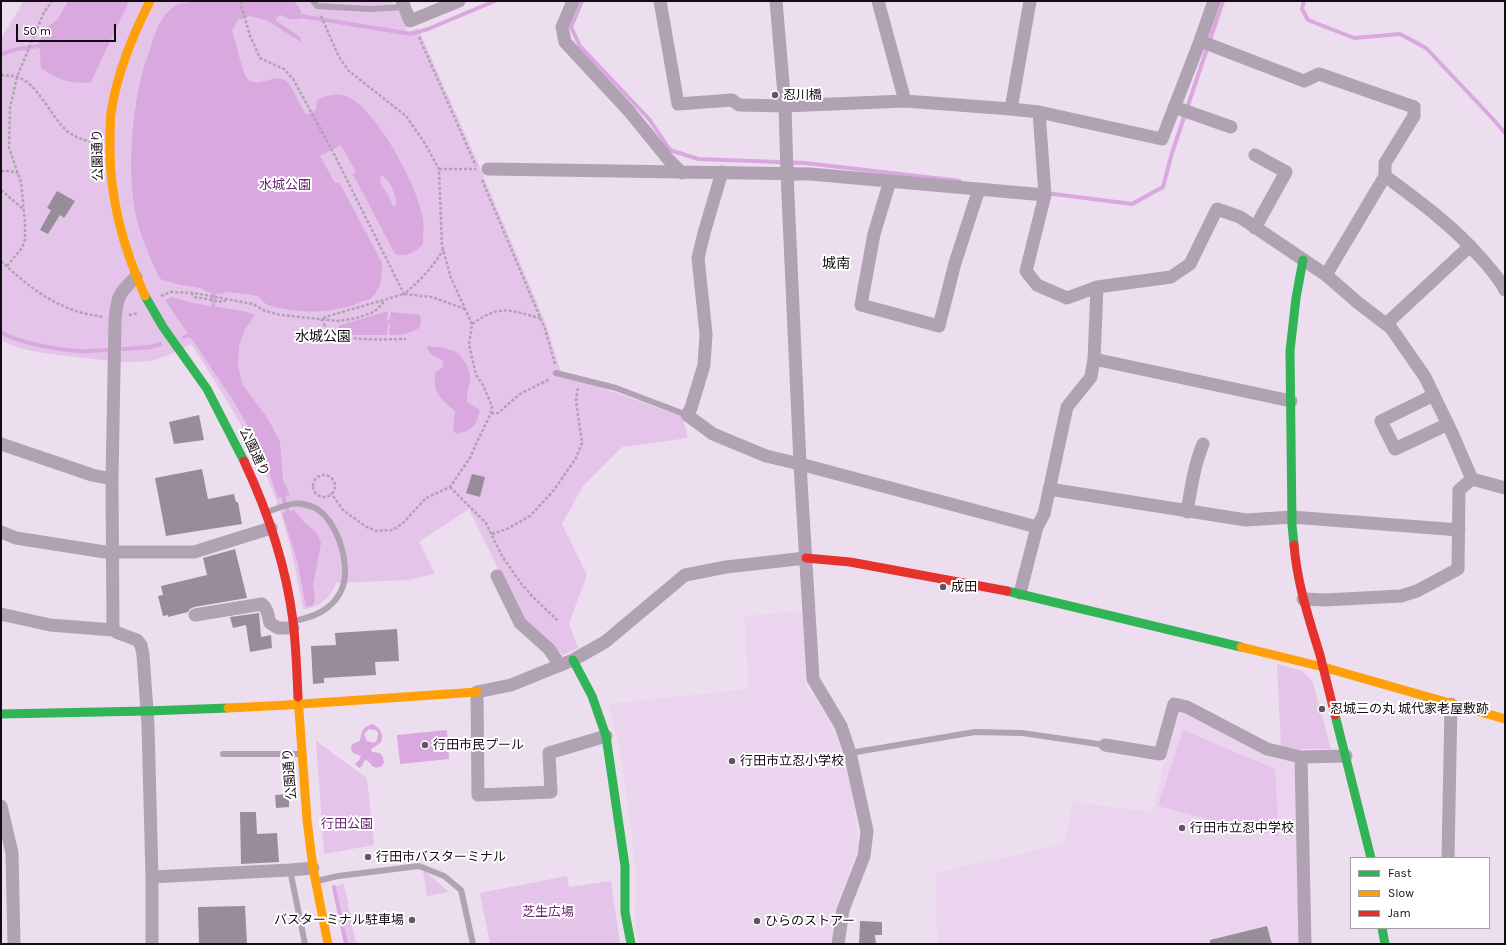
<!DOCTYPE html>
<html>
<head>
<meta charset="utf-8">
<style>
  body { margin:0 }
  #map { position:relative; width:1506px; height:945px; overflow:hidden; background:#ecdeee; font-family:Karla,sans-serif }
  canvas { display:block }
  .frame { position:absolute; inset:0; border:2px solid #140c15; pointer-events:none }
  .legend { position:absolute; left:1350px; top:857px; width:140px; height:72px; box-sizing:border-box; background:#fff; border:1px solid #a19ea1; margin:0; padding:5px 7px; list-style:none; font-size:12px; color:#140c15 }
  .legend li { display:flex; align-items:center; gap:8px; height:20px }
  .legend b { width:20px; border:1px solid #a19ea1 }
  .scale { position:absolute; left:16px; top:24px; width:100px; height:18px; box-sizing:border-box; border:2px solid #140c15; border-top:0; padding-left:5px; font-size:12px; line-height:14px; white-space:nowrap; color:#140c15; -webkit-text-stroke:3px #fff; paint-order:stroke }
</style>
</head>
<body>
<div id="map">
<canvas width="1506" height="945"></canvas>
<div class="frame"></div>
<ul class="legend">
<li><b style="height:5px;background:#30b455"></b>Fast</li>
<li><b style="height:5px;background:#ff9f0a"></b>Slow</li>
<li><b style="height:5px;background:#e5322d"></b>Jam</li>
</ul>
<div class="scale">50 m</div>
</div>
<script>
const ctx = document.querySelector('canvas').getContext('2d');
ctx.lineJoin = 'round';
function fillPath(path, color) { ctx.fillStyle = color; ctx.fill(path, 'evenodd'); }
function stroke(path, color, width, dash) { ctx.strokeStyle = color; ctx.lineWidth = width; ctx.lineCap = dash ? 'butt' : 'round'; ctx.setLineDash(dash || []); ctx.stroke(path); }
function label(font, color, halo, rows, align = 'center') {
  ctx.font = font + ' Karla,"Noto Sans JP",sans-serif'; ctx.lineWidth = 4; ctx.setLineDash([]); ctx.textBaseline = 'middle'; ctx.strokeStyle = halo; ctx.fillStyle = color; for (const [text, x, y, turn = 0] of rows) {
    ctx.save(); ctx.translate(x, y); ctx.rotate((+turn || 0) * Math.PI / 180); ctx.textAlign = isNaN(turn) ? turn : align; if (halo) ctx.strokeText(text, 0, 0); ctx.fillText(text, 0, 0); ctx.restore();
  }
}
const built = new Path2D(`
  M802,611L806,687L821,706L836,737L851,785L856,819L858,849L836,908L830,944H639L635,918L636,871L625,782L618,739L608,704L749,689L744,616Z
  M1179,710L1295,760L1299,944H937L936,873L1064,844L1073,802L1153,812L1165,759Z`);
const green = new Path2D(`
  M22,1H392L402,17L407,32L418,28L478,163L546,324L563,378L596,386L682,416L688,438L622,447L583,486L562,524L587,575L569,623L578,648L563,655L523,620L469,509L419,542L435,574L407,580L336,583C331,597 318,609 303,609C297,577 291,545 281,514C261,452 226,398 191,344C177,351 164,358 149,361C126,364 101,360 78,357C53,354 24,353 1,340V38L20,8Z
  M1277,664L1302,671L1313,682L1331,749H1298L1281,746Z
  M1183,730L1275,769L1279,837L1158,806Z
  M316,741L367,778L374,845L324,854Z
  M425,871L448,891L449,892L427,896L423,872Z
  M567,876L569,887L611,881L620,944H490L480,893Z
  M344,884L356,944H347L336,886Z`);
const water = new Path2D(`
  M68,1H129L91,82C72,85 56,79 41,68L39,41L49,26L58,19Z
  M294,1L301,11L300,19H289L281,15L276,18V21L300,37L301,42L268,21L250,16L238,20L232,30C236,43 240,63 245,75C255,94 274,70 287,82C293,89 301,106 306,115L316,110L317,100C329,94 340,92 352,99C380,117 418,186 423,219C424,227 423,236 423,244C414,253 408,257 395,254L353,174L356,172L341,145L320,156L335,183L339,182L382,263C382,275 382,288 372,297C370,300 364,301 361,302C334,314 296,314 268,305C263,303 261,297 256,296C247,293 235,293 225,292L222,294L207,292L201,288L180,285L160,279C151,260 142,240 137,220C127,177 131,121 141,78C143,68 147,59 150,49C155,34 160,15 175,6C179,3 185,3 190,2ZM381,175C390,179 397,196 396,205L394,207C392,203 390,199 388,195C384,187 378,185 381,175Z
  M172,297L193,303L248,312L255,315L245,329L239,346L238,364L242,384L268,419L280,442L283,480L290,495L278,498L260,447L231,397L165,300Z
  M388,311L387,320H389L391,312L419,315L421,318L420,327C411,334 401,335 389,335L390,324L388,323L387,335H347C342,333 340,331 338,326Z
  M427,346C442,348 457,347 465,362C468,367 470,372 470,377C470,386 466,393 467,402L480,410C475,427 474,429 457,434L453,431L455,411C441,399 431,391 436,372L443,367C445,357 436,359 430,353C429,352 427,348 427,346Z
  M294,510L304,522L316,532L321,543L313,585L315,599L313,605L306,607L297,560L282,513Z
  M371,724C379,725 387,737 379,744C376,746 373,747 371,750L372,752L380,753L383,757L384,763L381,767C370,769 373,764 366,760L364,761L362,766L359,768L355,764L360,759L361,756L353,753L351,749L352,744L360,741C362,732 361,729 371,724ZM369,729L376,730L378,733L377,740L374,743L367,741L364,734Z
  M447,730L449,759L400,764L397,735Z`);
const stream = new Path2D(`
  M582,1L571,27L580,46L649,119L670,150L698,159L805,163L960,181
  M1304,1L1302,9L1308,20L1354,38L1400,34L1426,48L1492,118L1505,133
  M295,15L411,34L428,29L495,1
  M1,54L17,49L39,46
  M1046,193L1132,204L1163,187L1172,153L1223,1
  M213,311L214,288
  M1,332C18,343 55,349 76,351C86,352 97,350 107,350
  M184,337L192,334
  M123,349L151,347L160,344
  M282,493L288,512
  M334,887L346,944`);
const building = new Path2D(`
  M57,191L75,201L64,218L60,215L48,234L40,230L51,210L47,208Z
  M199,415L204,440L174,444L169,422Z
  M202,469L208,499L234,494L236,502H238L242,524L166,536L155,478Z
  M472,474L485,477L480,497L466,493Z
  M235,549L247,598L194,607L190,609L188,612L168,617V615L163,616L158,596L163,595L161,586L207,575L203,558Z
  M259,613L261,637L271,635L272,648L250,652L246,625L233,628L230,617Z
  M397,629L399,661L375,662L376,675L324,678V683L313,684L311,646L336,645L335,633Z
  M289,794V807L276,808L275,795Z
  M240,812H256L257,834L277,833L279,862L241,864Z
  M245,906L247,944H199L198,907Z
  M860,921L882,922V935H875L876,944H859Z
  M1267,926L1272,944H1210V940Z`);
const path = new Path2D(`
  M240,1L250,36L260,58L284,69L293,79L332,150L404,294C420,281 432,268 443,250
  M321,16L339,57L349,71L406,116L424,142L439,169L442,246L451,278L472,324L469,344L476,375L483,385L492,406L491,413L477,442L470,458L450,487L426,498L403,523L393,530L376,531L365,526L343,510L331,493
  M419,37L476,166
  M1,75C6,76 12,75 17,77C38,83 51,117 67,131C76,138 85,140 96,144
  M439,169H476
  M1,171H10L18,173
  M482,180L545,329L555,364
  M1,190L23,209
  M1,261C32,290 60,312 104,317
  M7,266L22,248L25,239V223L21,182L9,148L10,108L17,77L44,12L52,1
  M191,293L195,297L223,302L227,299
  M161,296L171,292L194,293L253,304L265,311L281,315L338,321L357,318L374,312L383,303L382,301
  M129,315L139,313
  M321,319C323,321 324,325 326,327C339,343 386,339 406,339
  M324,319L325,317L404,294L432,297L465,309
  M472,324C501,304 508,310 540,318
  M491,413H498L520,394L550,379
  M313 486a11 11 0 1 1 22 0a11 11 0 1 1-22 0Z
  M450,487L486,523L502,556L520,582L532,596L557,620
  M492,534L507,529L530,516L554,490L576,458L582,443L576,401L578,387`);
const lane = new Path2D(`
  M313,1L317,6L370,9L405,7
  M556,373L616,388L687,415
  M267,512C278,508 291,502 303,504C307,505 314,507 317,509C339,523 353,571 340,593C330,611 313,617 294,621
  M850,753L975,732L1022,733L1105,745
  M223,754H300
  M290,870L305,944
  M317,881L338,876L419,866L444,876L461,890L473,944`);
const street = new Path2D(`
  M402,1L410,21L459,1
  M573,1L562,27L565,42L629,111L668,159L682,173
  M660,1L678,104L732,100L739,105L785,106L905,101
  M776,1L785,106L787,173L800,464L813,679L841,726L850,753L867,831L864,856L843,910L838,944
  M878,1L905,101L1011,109L1039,112L1162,139L1200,41L1214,1
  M1200,41L1304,81L1319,74L1414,107V116L1385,163V176C1419,201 1453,226 1481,258C1490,268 1499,278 1505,290
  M1174,107L1231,127
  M1011,109L1030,1
  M1039,112L1045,195L1026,271L1037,285L1067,298L1097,287L1094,359
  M1255,155L1286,172L1255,228
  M488,169L810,174L1045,195
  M722,172L704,233L698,258L706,334L704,365L691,408L687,415L713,434L766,456L800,464L1037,527
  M890,181L874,234L861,305L939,326L955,263L979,189
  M1326,275L1385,176
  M1097,287L1171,277L1190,264L1217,209L1240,217L1326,275L1357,302L1391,328L1425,377L1452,433L1472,479L1459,490L1458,569L1417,591L1401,596L1325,600L1303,599
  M1386,324L1470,246
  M1434,395L1381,421L1395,449L1448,424
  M1,444L92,475L112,479
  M1472,479L1505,488
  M1049,489L1246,520L1292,517L1459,530
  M1187,512C1191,488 1194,466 1203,444
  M1,532L16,538L105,552H194L271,528
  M497,576L520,623L549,649L560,665
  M1020,593L1037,527L1044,514L1067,407L1091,377L1094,359L1291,401
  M1,614L50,625L113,630L118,633L137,640L141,645L143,655L148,725L152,877V944
  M195,615L262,604C268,609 268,616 270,623L278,628H293
  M113,630L112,479L115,320C117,296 119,293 136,277
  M606,736L549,753L551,792L478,795L477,692L511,685L573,660L605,642L685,575L726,567L806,558
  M1105,745L1160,754L1174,704L1187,707L1267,749L1301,757L1346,756
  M1301,757L1305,944
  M1,806L12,853L14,944
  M1448,858L1451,704
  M152,877L290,870L313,868`);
const fast = new Path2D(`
  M145,296L163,327L207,389L244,461
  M1294,545L1292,525L1290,351L1296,298L1303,260
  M1007,591L1241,647
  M573,660L592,696L606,736L625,866V912L631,944
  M1,714L148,711L228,708
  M1335,715L1371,858
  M1382,928L1385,944`);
const slow = new Path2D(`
  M145,296C123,248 109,198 110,143C110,133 110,123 111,113C117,73 132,37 150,1
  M1241,647L1323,667L1505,719
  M298,697L307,820L313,868L328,944
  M228,708L287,705L477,692`);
const jam = new Path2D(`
  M244,461C268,512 286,566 293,621C296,646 297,672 298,697
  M1294,545C1297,583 1309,619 1320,655C1325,675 1330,695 1335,715
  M806,558L850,562L1007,591`);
const markers = [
  [775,95,4,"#605661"],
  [943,587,4,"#605661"],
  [1322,709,4,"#605661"],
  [425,745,4,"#605661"],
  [732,761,4,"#605661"],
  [1182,828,4,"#605661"],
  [368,857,4,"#605661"],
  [412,920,4,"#605661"],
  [757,921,4,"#605661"]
];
const poiNames = [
  ["忍川橋",783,95],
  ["成田",951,587],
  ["忍城三の丸 城代家老屋敷跡",1330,709],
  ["行田市民プール",433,745],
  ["行田市立忍小学校",740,761],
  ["行田市立忍中学校",1190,828],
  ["行田市バスターミナル",376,857],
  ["バスターミナル駐車場",404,920,"right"],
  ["ひらのストアー",765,921]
];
const streetNames = [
  ["公園通り",98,155,-91],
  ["公園通り",254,452,65],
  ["公園通り",290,774,-95]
];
const parkNames = [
  ["水城公園",285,185],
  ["行田公園",347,824],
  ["芝生広場",548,912]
];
const neighbourhoodNames = [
  ["城南",836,264],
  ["水城公園",323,337]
];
fillPath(built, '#ebd4ee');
fillPath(green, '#e5c4ea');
fillPath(water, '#d8a8df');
stroke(stream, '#d8a8df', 4);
fillPath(building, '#978d99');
stroke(path, '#b0a3b1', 2.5, [3, 2]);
stroke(lane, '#b0a2b2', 6);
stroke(street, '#b0a2b2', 13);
stroke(fast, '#30b455', 9);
stroke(slow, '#ff9f0a', 9);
stroke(jam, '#e5322d', 9);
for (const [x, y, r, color] of markers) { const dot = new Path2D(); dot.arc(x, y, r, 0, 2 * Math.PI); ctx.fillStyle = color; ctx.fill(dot); stroke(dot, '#fff', 1.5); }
label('13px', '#140c15', '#fff', poiNames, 'left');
label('13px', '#140c15', '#fff', streetNames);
label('13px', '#6d2277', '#fff', parkNames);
label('14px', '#140c15', '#fff', neighbourhoodNames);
</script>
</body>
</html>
